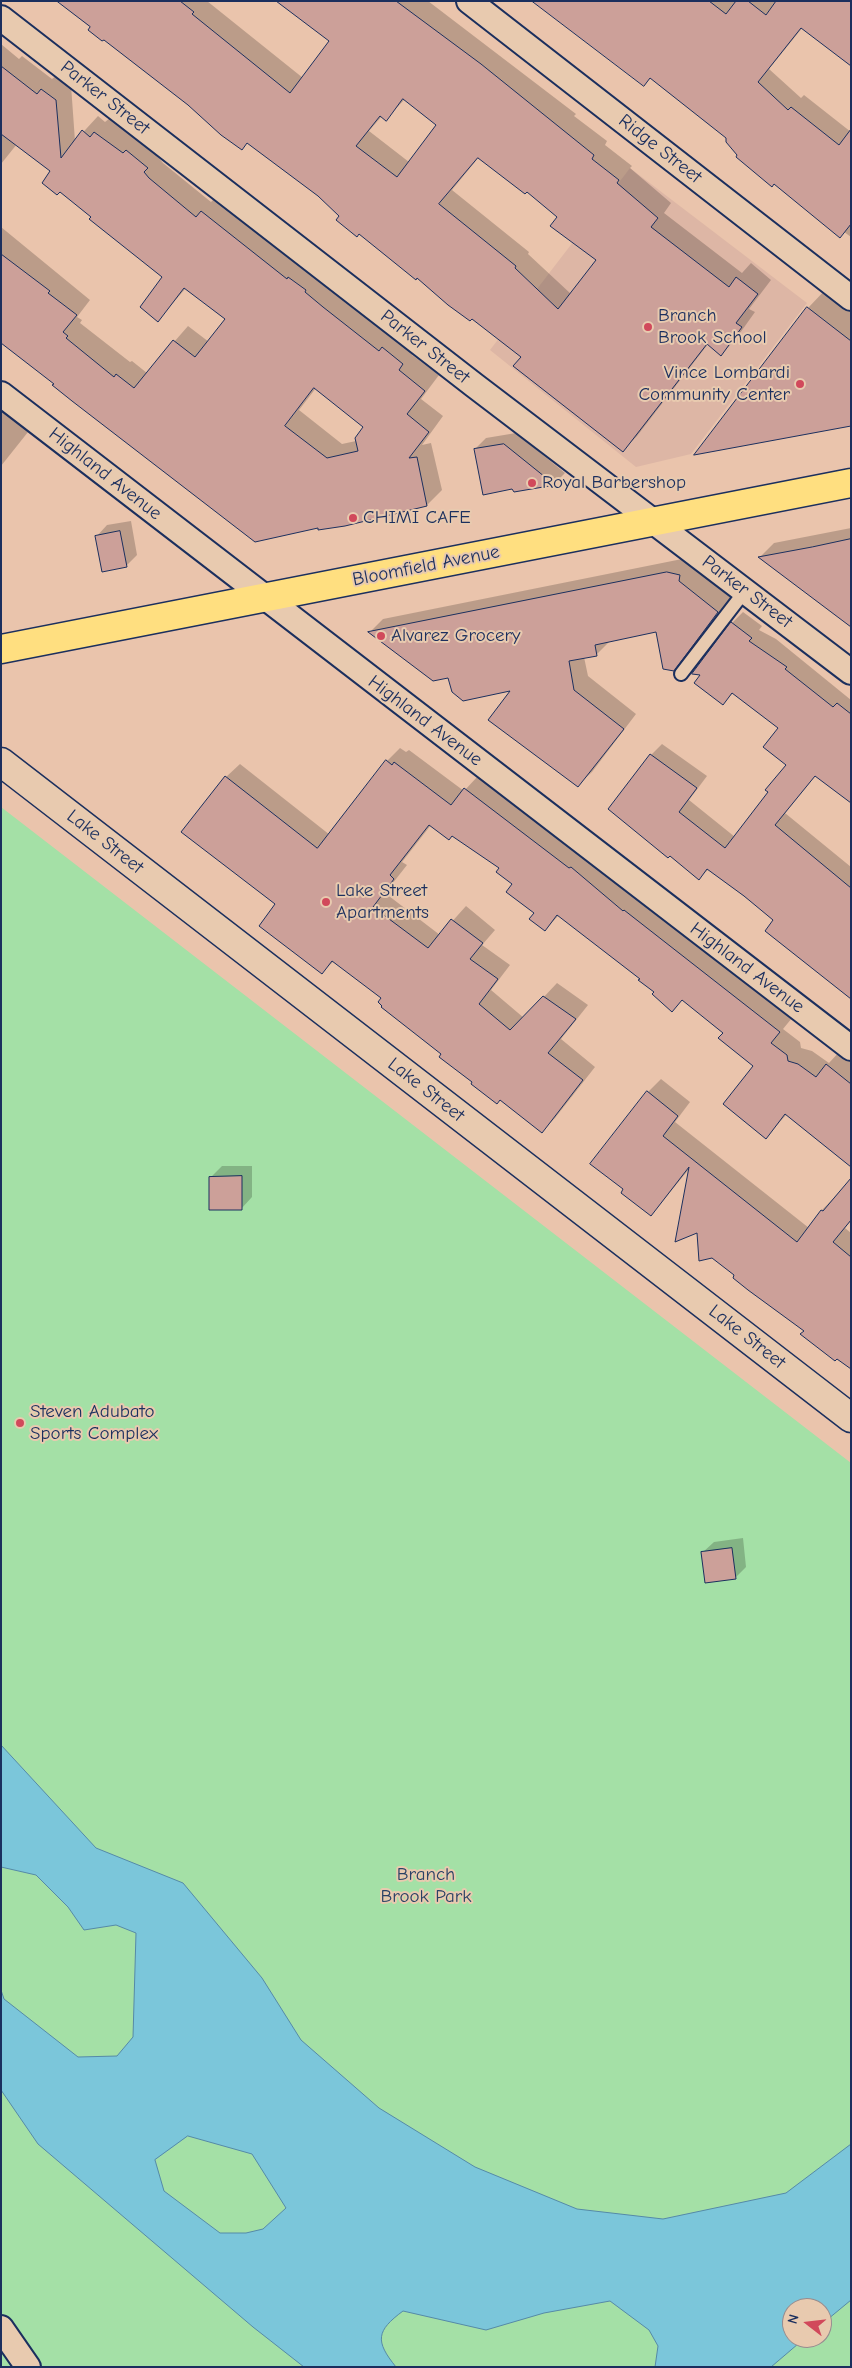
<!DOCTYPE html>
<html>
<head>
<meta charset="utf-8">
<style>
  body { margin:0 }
  #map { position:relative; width:852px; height:2368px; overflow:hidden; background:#eac4ac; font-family:"Comic Neue",sans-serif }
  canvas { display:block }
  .frame { position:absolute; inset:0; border:2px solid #1b2f5e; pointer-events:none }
  .north { position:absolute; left:782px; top:2298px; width:50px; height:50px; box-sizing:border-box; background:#e8caaf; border:1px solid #968c8f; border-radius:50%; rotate:286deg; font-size:14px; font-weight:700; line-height:20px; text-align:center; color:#1b2f5e }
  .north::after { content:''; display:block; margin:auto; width:18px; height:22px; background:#d1495b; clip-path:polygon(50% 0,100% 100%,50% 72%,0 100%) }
</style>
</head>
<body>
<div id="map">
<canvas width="852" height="2368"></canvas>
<div class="frame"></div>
<div class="north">N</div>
</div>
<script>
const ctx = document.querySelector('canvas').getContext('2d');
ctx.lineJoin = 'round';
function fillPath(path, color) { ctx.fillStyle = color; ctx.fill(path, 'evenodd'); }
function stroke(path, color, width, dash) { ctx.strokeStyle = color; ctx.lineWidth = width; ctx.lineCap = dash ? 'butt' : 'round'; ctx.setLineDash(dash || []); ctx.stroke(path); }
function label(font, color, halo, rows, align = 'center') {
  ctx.font = font + ' "Comic Neue",sans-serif'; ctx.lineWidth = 4; ctx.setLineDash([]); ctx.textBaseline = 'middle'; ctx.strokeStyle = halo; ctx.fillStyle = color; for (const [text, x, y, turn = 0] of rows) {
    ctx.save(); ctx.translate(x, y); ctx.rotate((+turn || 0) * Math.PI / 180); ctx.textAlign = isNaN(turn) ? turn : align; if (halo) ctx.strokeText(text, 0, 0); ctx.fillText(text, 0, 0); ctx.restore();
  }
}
const built = new Path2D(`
  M630,168L807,303L691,454L636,467L490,350Z`);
const green = new Path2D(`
  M1,807L851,1463V2367H1ZM792,2308H822V2338H792Z`);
const water = new Path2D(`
  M1,1745L96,1848L183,1883L262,1978L301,2040L379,2108L475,2167L577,2209L663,2219L786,2193L851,2144V2300L822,2324V2308H792V2338H805L771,2367H655L658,2346L649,2330L610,2301L544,2313L486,2330L403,2311C376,2331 375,2341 396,2367H304L253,2327L38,2144L1,2090V1990L4,1999L78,2057L117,2056L133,2037L136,1933L116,1925L84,1930L68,1907L36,1875L1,1867ZM188,2136L252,2154L286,2208L263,2229L246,2233H220L164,2191L155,2160Z`);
const shadow = new Path2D(`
  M59,1H207L303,78L331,40L281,1H428L576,114L574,116L607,141L605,145L632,166L630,168L671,203L664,213L742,273L751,263L771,280L749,309L755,312L735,340L721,354L708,344L637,436L623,450L523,357L341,215L319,195L248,142L188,104ZM405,99L438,124L409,162L369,131L382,116L386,119ZM479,157L527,191L559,217L597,260L571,294L528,254L529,252L452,190Z
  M537,1H851L803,27L769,69L801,98L804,95L851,132V237L739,155L728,138L651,78L644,84Z
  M1,44L19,59L22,56L52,79L57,75L71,85L75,141L98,116L105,122L110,118L162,153L158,157L163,163L211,202L216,197L417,349L412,355L439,375L421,399L443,416L422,445L431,443L442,490L427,505L344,524L319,527L55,383L1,341V227L90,300L77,317L82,320L80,323L130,362L132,361L147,373L188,326L209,342L226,319L186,288L158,320L164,276L92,217L52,171L17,144L1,164ZM316,388L365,426L356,441L342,444L299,410Z
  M827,288L851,305V425L808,308Z
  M1,409L9,417L13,412L32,427L1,466Z
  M516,433L565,473L554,484L514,491L475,449L486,438Z
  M131,521L137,555L126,566L96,537L107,525Z
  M851,528V625L760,557L774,543Z
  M682,559L693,561L692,567L731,598L688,655L673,669L657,631L610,641L596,655L584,657L588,676L636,714L592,772L578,785L512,689L449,676L370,632L383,619Z
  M743,612L762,626L759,630L776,639L851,700V802L816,775L785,813L851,867V887L842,898L775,920L709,869L699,878L609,809L651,755L662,744L707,776L689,800L735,837L770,792L787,765L780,728L734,692L723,703L732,623Z
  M400,748L406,752L409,750L464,791L478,776L585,854L637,899L638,898L792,1018L783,1029L800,1042L801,1048L812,1051L829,1063L840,1051L851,1060V1165L787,1114L766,1137L754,1066L724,1033L683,999L672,1011L641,978L559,915L545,930L535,913L501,868L452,834L431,825L402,862L407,865L385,893L440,935L466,906L495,930L482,945L510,965L491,990L524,1018L557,983L588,1005L561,1039L595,1067L555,1118L542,1131L501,1099L497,1102L441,1057L443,1054L383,998L334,961L322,972L277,904L183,832L226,777L240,764L330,835L387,761Z
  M661,1079L690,1102L675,1122L809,1228L822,1210L851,1180V1221L845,1228L851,1233V1266L805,1330L736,1275L698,1231L690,1168L651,1215L648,1092Z
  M222,1166H252V1197L241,1209L211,1177Z
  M743,1538L746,1567L735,1578L702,1553L714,1542Z`);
const building = new Path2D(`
  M57,1H180L194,12L192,14L290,93L329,41L276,1H396L481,64L594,155L592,159L619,180L617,183L658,218L651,227L729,287L736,277L758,294L736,323L742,327L721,356L707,344L623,452L513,366L521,357L472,319L470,321L448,305L417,278L416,280L359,234L357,237L336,220L339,216L318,196L247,143L242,150L221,135L188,105L104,40L102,41L88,30L90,27ZM403,99L436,125L397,177L356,146L380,116L386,121ZM478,158L525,194L527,192L557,217L550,226L596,260L558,309L515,268L516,266L439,204Z
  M532,1H709L726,14L736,1H748L766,15L776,1H851V66L801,28L758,82L788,110L791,107L839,145L851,129V224L840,238L774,184L772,187L736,157L737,155L726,142V138L650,78L644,86Z
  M1,66L37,94L41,89L56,100L61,158L82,130L90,137L94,132L123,153L126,150L148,168L144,172L149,178L196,217L201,211L287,279L288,277L306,290L305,292L323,307L379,351L382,347L403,364L399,370L425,391L407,414L429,432L409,458L417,457L427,506L345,526L318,530V528L255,542L72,401L52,385L54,384L1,343V254L50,291L48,293L77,315L63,332L68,336L66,338L114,377L116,374L134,388L173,340L195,357L225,319L184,288L158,322L140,307L162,277L89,219L91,217L60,192L57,195L42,183L50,171L1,134ZM314,388L363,427L355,438L358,451L327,458L285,426Z
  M807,307L851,341V426L694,455Z
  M504,444L555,485L514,492L512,489L483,495L474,449Z
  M120,531L127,567L102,572L95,536Z
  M851,539V627L758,557L812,547Z
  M667,572L680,575L679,581L718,612L674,671L663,669L656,632L595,645L597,656L569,661L574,690L624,729L578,787L488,720L510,691L463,701L452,692L448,678L433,681L368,632Z
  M731,622L752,638L749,641L787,667L785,669L833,707L837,703L851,714V803L815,776L775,825L851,888V999L765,931L773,920L744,896L707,869L699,880L670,856L668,858L608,809L650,754L697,788L679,812L725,848L768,792L765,790L786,765L763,747L778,728L732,693L723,705L694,683L700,675L692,674Z
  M386,760L392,765L394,762L451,805L464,788L569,868L571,867L623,911L624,910L780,1032L771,1043L787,1055L788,1061L798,1064L816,1077L826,1064L851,1084V1167L785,1114L766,1139L723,1104L753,1066L718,1038L723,1033L682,1000L672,1012L652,994L654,992L638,980L640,979L557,915L545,931L529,919L534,913L506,892L512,884L496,872L499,868L452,836L449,840L429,825L390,875L394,879L373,907L428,948L451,919L483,943L470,959L498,979L479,1004L510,1030L543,996L576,1019L548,1053L583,1080L542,1133L500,1100L497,1104L471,1084L472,1082L439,1057L441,1054L381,1007L382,1006L378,1002L381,998L332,961L322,974L259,926L275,904L181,832L225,776L317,848Z
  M647,1091L678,1116L663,1136L797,1242L821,1210L823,1211L851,1178V1220L833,1242L851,1257V1369L837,1359L835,1361L800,1334L804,1331L748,1290L733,1278L734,1275L712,1258L699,1261L697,1233L675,1242L689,1167L651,1216L621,1193L623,1189L590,1164Z
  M242,1176V1210H209V1177Z
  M732,1548L736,1579L705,1583L701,1552Z`);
const service = new Path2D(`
  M681,674L745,591`);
const minor = new Path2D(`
  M469,1L851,298
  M1,18L474,385L851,672
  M1,394L851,1048
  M1,2328L28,2367`);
const tertiary = new Path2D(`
  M1,762L851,1418`);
const primary = new Path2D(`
  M1,649L851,483`);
const markers = [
  [648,327,5,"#d1495b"],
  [800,384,5,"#d1495b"],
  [532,483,5,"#d1495b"],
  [353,518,5,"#d1495b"],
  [381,636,5,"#d1495b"],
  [326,902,5,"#d1495b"],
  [20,1423,5,"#d1495b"]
];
const streetNames = [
  ["Parker Street",105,98,38],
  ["Ridge Street",660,149,38],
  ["Parker Street",425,347,38],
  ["Highland Avenue",105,474,38],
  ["Bloomfield Avenue",426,566,-11],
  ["Parker Street",747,592,37],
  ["Highland Avenue",425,721,37],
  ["Lake Street",105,842,38],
  ["Highland Avenue",747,968,37],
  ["Lake Street",426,1090,38],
  ["Lake Street",747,1337,38]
];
const poiNames = [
  ["Branch",658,316],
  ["Brook School",658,338],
  ["Vince Lombardi",790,373,"right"],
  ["Community Center",790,395,"right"],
  ["Royal Barbershop",542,483],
  ["CHIMI CAFE",363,518],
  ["Alvarez Grocery",391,636],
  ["Lake Street",336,891],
  ["Apartments",336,913],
  ["Steven Adubato",30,1412],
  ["Sports Complex",30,1434]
];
const parkNames = [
  ["Branch",426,1875],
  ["Brook Park",426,1897]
];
fillPath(built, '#ddb6a5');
fillPath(green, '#a4e0a6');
fillPath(water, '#7bc6da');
stroke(water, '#558aa8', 1);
fillPath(shadow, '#0003');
fillPath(building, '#cca099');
stroke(building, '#1b2f5e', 1);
stroke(service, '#1b2f5e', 16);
stroke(minor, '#1b2f5e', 28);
stroke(tertiary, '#1b2f5e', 31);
stroke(primary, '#1b2f5e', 31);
stroke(service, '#e8caaf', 12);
stroke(minor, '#e8caaf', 24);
stroke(tertiary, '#e8caaf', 28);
stroke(primary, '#ffdf80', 28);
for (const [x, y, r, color] of markers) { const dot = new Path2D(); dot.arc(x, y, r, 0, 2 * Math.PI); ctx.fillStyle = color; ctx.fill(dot); stroke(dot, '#e8caaf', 2); }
label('19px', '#1b2f5e', '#e8caaf', streetNames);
label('19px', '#1b2f5e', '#e8caaf', poiNames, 'left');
label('19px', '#294165', '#e8caaf', parkNames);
</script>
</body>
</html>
